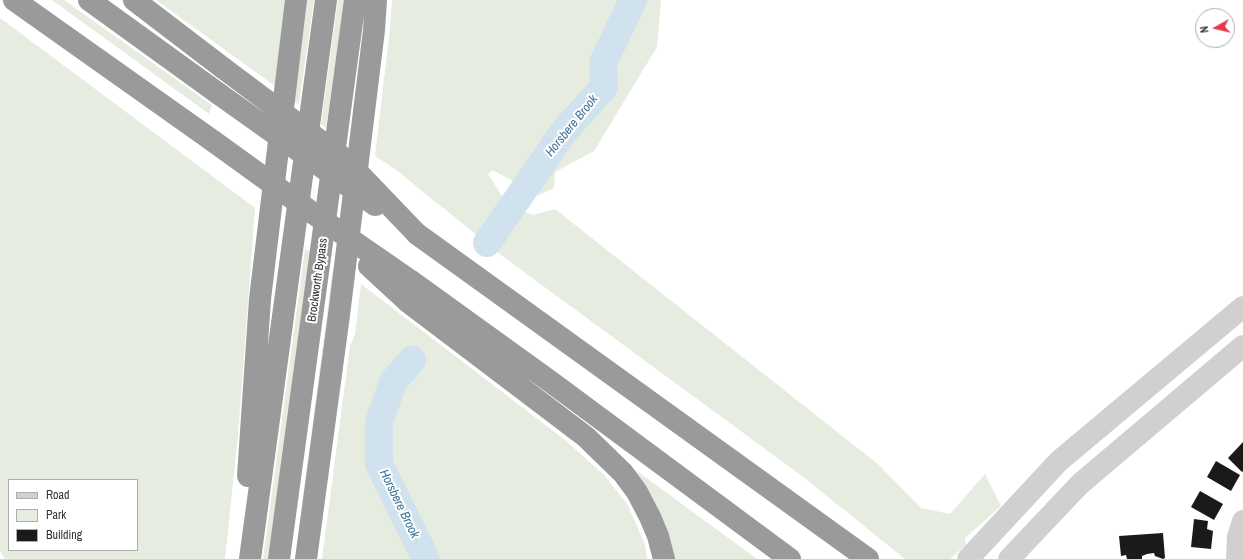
<!DOCTYPE html>
<html>
<head>
<meta charset="utf-8">
<style>
  body { margin:0 }
  #map { position:relative; width:1243px; height:559px; overflow:hidden; background:#fff; font-family:"Archivo Narrow",sans-serif }
  canvas { display:block }
  .legend { position:absolute; left:8px; top:479px; width:130px; height:72px; box-sizing:border-box; background:#fff; border:1px solid #adadad; margin:0; padding:5px 7px; list-style:none; font-size:12px; color:#333 }
  .legend li { display:flex; align-items:center; gap:8px; height:20px }
  .legend b { width:20px; border:1px solid #adadad }
  .north { position:absolute; left:1195px; top:8px; width:40px; height:40px; box-sizing:border-box; background:#fff; border:1px solid #adadad; border-radius:50%; rotate:262deg; font-size:11px; font-weight:700; line-height:16px; text-align:center; color:#333 }
  .north::after { content:''; display:block; margin:auto; width:14px; height:18px; background:#e63946; clip-path:polygon(50% 0,100% 100%,50% 72%,0 100%) }
</style>
</head>
<body>
<div id="map">
<canvas width="1243" height="559"></canvas>
<ul class="legend">
<li><b style="height:5px;background:#d0d0d0"></b>Road</li>
<li><b style="height:11px;background:#e6ecdf"></b>Park</li>
<li><b style="height:11px;background:#1a1a1a"></b>Building</li>
</ul>
<div class="north">N</div>
</div>
<script>
const ctx = document.querySelector('canvas').getContext('2d');
ctx.lineJoin = 'round';
function fillPath(path, color) { ctx.fillStyle = color; ctx.fill(path, 'evenodd'); }
function stroke(path, color, width, dash) { ctx.strokeStyle = color; ctx.lineWidth = width; ctx.lineCap = dash ? 'butt' : 'round'; ctx.setLineDash(dash || []); ctx.stroke(path); }
function label(font, color, halo, rows, align = 'center') {
  ctx.font = font + ' "Archivo Narrow",sans-serif'; ctx.lineWidth = 4; ctx.setLineDash([]); ctx.textBaseline = 'middle'; ctx.strokeStyle = halo; ctx.fillStyle = color; for (const [text, x, y, turn = 0] of rows) {
    ctx.save(); ctx.translate(x, y); ctx.rotate((+turn || 0) * Math.PI / 180); ctx.textAlign = isNaN(turn) ? turn : align; if (halo) ctx.strokeText(text, 0, 0); ctx.fillText(text, 0, 0); ctx.restore();
  }
}
const green = new Path2D(`
  M52,0H64L212,105L209,114Z
  M156,0H285L275,86Z
  M306,0H314L299,104L294,102Z
  M338,0H345L326,128L321,124Z
  M392,0H661L657,47L594,151L555,172L554,188L539,195L492,170L488,174L506,203V206L501,214L509,219L516,212L522,211L533,215L555,209L879,465L921,508L950,514L985,474L1001,506L965,538L966,545L950,559H905L802,476L505,258L395,169L375,156L390,29Z
  M0,18L255,208L238,435L225,559H5L0,551ZM9,480H137V550H9Z
  M305,249L311,252L268,559H263Z
  M333,268L336,271L299,559H295Z
  M361,284L565,440L604,475L627,504L645,544L647,559H322L350,346L355,334Z
  M611,452L757,559H671Z`);
const river = new Path2D(`
  M487,243L565,130L604,87L603,63L633,0
  M412,360L393,382L379,422V464L426,559`);
const building = new Path2D(`
  M1243,442V471L1242,472L1228,458Z
  M1216,461L1240,475L1231,491L1207,477Z
  M1200,491L1223,504L1214,520L1191,507Z
  M1194,519L1208,521L1207,529L1213,531L1211,549L1191,547Z
  M1163,533L1165,558L1163,559L1155,556L1154,553L1147,554L1142,556V559H1127L1126,555L1121,556L1119,536Z`);
const minor = new Path2D(`
  M968,559L1059,461L1243,307
  M1009,559L1080,484L1243,346
  M1237,559L1238,537L1243,521`);
const highway = new Path2D(`
  M14,0L213,141
  M89,0L219,94
  M134,0L223,68
  M417,234L868,559
  M411,281L551,382L790,559
  M408,302L586,437L623,473L637,492L650,517L658,536L664,559
  M248,476L260,299L296,0
  M250,559L326,0
  M279,559L355,0
  M306,559L339,315L374,30L376,0`);
const highwayBridge = new Path2D(`
  M223,68L346,160L417,234
  M219,94L375,205
  M213,141L314,214L411,281
  M369,266L408,302`);
const streetNames = [
  ["Brockworth Bypass",318,280,-82]
];
const waterNames = [
  ["Horsbere Brook",572,126,-51],
  ["Horsbere Brook",399,504,64]
];
fillPath(green, '#e6ecdf');
stroke(river, '#cfe2ee', 28);
fillPath(building, '#1a1a1a');
stroke(minor, '#d0d0d0', 22);
stroke(highway, '#9a9a9a', 22);
stroke(highwayBridge, '#9a9a9a', 22);
label('12px', '#333', '#fff', streetNames);
label('italic 13px', '#3f7597', '#fff', waterNames);
</script>
</body>
</html>
